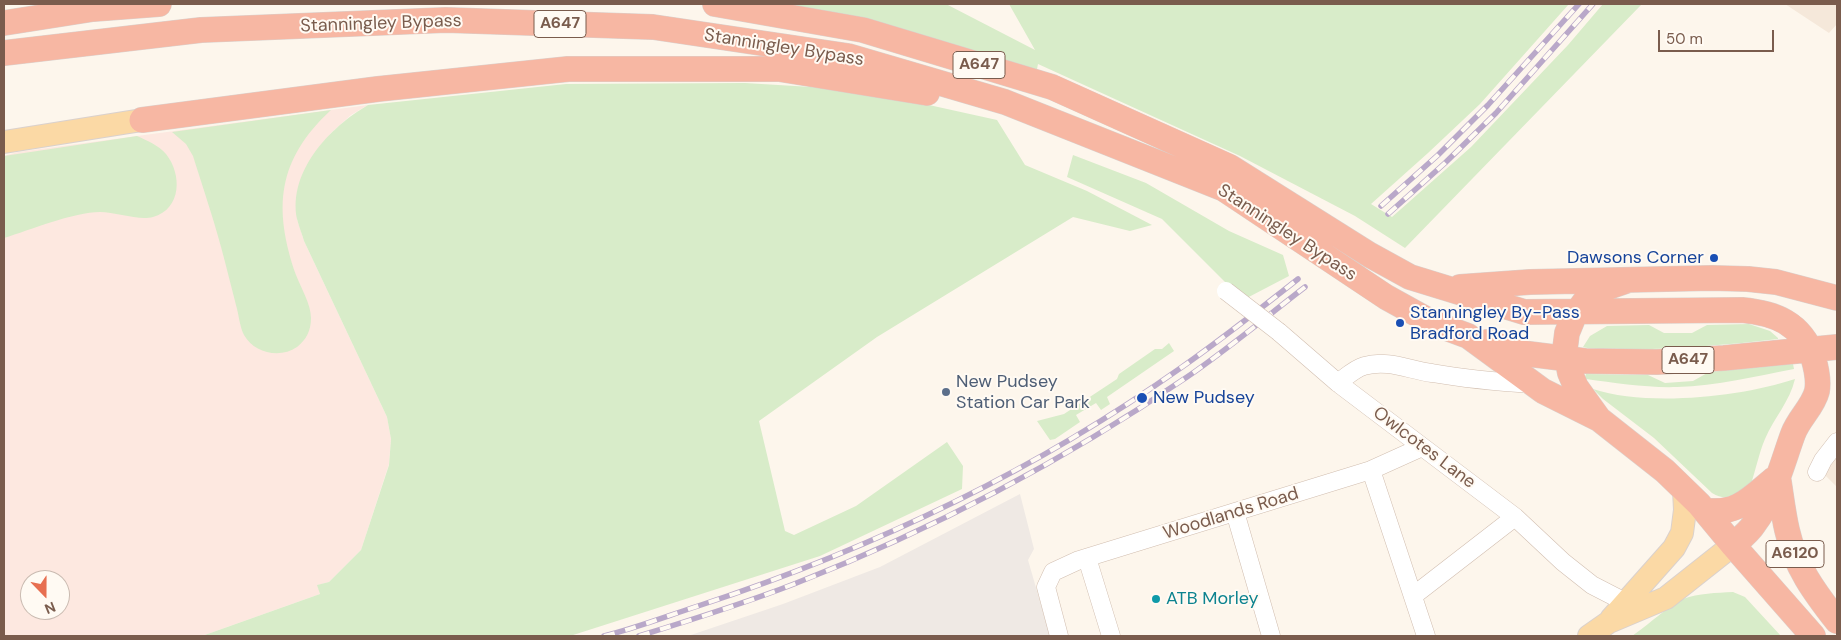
<!DOCTYPE html>
<html>
<head>
<meta charset="utf-8">
<style>
  body { margin:0 }
  #map { position:relative; width:1841px; height:640px; overflow:hidden; background:#fdf6ec; font-family:"DM Sans",sans-serif }
  canvas { display:block }
  .frame { position:absolute; inset:0; border:5px solid #7a5c4d; pointer-events:none }
  .north { position:absolute; left:20px; top:570px; width:50px; height:50px; box-sizing:border-box; background:#fffaf3; border:1px solid #cabbb1; border-radius:50%; rotate:158deg; font-size:14px; font-weight:700; line-height:20px; text-align:center; color:#7a5c4d }
  .north::after { content:''; display:block; margin:auto; width:18px; height:22px; background:#e76f51; clip-path:polygon(50% 0,100% 100%,50% 72%,0 100%) }
  .scale { position:absolute; left:1658px; top:30px; width:116px; height:22px; box-sizing:border-box; border:2px solid #7a5c4d; border-top:0; padding-left:6px; font-size:15px; line-height:18px; white-space:nowrap; color:#7a5c4d; -webkit-text-stroke:4px #fffaf3; paint-order:stroke }
</style>
</head>
<body>
<div id="map">
<canvas width="1841" height="640"></canvas>
<div class="frame"></div>
<div class="north">N</div>
<div class="scale">50 m</div>
</div>
<script>
const ctx = document.querySelector('canvas').getContext('2d');
ctx.lineJoin = 'round';
function fillPath(path, color) { ctx.fillStyle = color; ctx.fill(path, 'evenodd'); }
function stroke(path, color, width, dash) { ctx.strokeStyle = color; ctx.lineWidth = width; ctx.lineCap = dash ? 'butt' : 'round'; ctx.setLineDash(dash || []); ctx.stroke(path); }
function label(font, color, halo, rows, align = 'center') {
  ctx.font = font + ' "DM Sans",sans-serif'; ctx.lineWidth = 4; ctx.setLineDash([]); ctx.textBaseline = 'middle'; ctx.strokeStyle = halo; ctx.fillStyle = color; for (const [text, x, y, turn = 0] of rows) {
    ctx.save(); ctx.translate(x, y); ctx.rotate((+turn || 0) * Math.PI / 180); ctx.textAlign = isNaN(turn) ? turn : align; if (halo) ctx.strokeText(text, 0, 0); ctx.fillText(text, 0, 0); ctx.restore();
  }
}
const residential = new Path2D(`
  M1785,4H1837V24L1829,33Z
  M1837,455V487L1823,473Z`);
const commercial = new Path2D(`
  M368,105L351,115L331,133L315,154L297,219L304,241L387,417L391,439L389,464L361,550L329,582L318,585L320,594L202,636H4V156L18,152ZM30,580H60V610H30Z`);
const industrial = new Path2D(`
  M1020,494L1034,549L1028,560L1050,636H688L783,604L880,567Z`);
const green = new Path2D(`
  M790,4H946L1035,50L1009,4H1569L1480,104L1428,153L1371,204L1392,217L1471,147L1568,45L1603,4H1642L1405,248L1355,216L1240,156L1038,64L1036,74L850,19Z
  M745,83L861,90L997,120L1025,165L1087,191L1152,225L1130,231L1073,217L877,337L759,421L785,531L794,535L856,506L947,442L963,466L962,489L820,556L570,636H202L320,594L317,585L329,582L361,550L389,465L391,439L387,417L304,241C302,234 299,227 297,219C288,171 330,127 368,105L566,84Z
  M331,110C277,160 273,208 296,275C301,288 311,304 311,318C311,331 306,340 297,347C280,359 254,353 244,335C240,327 239,317 237,309C233,293 229,278 225,262C216,226 204,191 193,156L186,144L172,132Z
  M137,136C148,141 158,145 166,154C182,174 182,209 153,217C139,221 116,212 100,212C74,212 30,230 4,238V156Z
  M1073,155L1146,183L1229,231L1283,255L1289,276L1243,300L1162,219L1067,177Z
  M1749,324L1770,331L1778,338V339C1725,345 1673,350 1621,349C1609,348 1594,350 1583,347L1590,336L1607,326L1649,325L1664,333H1692L1707,325Z
  M1169,343L1174,351L1107,397L1110,404L1101,410L1096,403L1076,415L1080,422L1055,439L1050,440L1037,421L1064,414L1117,379L1119,374L1155,349H1162Z
  M1793,364L1794,369C1756,376 1717,386 1677,387C1647,388 1616,383 1586,379L1585,377L1586,374L1648,375L1665,383L1693,381L1709,372Z
  M1795,379C1790,401 1774,418 1765,439C1759,453 1756,469 1751,484C1736,493 1729,503 1712,493L1654,438L1603,399L1593,389C1647,407 1741,397 1795,379Z
  M1733,592L1745,597L1781,636H1632C1647,626 1668,606 1683,599C1699,593 1716,593 1733,592Z`);
const minor = new Path2D(`
  M1279,332L1338,383L1515,517L1563,562L1592,585L1625,602
  M1338,383C1346,377 1354,369 1364,366C1388,359 1409,370 1432,373C1466,379 1499,382 1533,384
  M1371,470L1426,636
  M1817,472L1823,460L1837,442
  M1235,512L1271,636
  M1087,558L1111,636
  M1413,596L1515,517
  M1059,636L1046,587L1053,572L1079,560L1371,470L1422,447`);
const major = new Path2D(`
  M4,142L142,120
  M1611,619L1674,548L1682,533L1685,510L1684,490
  M1589,636L1609,622L1666,598L1733,545`);
const highway = new Path2D(`
  M715,4L863,30L1052,87L1230,167L1370,255L1410,277L1524,312L1742,310C1775,313 1801,323 1813,357C1816,367 1819,380 1817,391C1813,407 1799,418 1793,434C1782,464 1774,498 1754,524C1749,532 1740,539 1733,545
  M4,23L93,9L159,4
  M4,53L201,30L446,20L653,27L848,56L1005,102L1224,189L1386,297L1433,323L1468,336L1543,391L1599,419
  M142,120L378,89L568,69H779L927,93
  M1626,281L1600,290L1586,300L1574,316L1567,333L1565,349L1570,373L1576,387L1599,419L1665,471L1699,504L1733,545L1813,636
  M1460,287L1530,282L1712,278L1748,279L1776,282L1837,298
  M1487,342L1521,353L1585,361L1657,362L1724,358L1837,347
  M1778,476C1781,494 1783,513 1787,530C1795,566 1815,593 1837,621
  M1704,510C1736,516 1751,498 1774,479`);
const rail = new Path2D(`
  M1381,206L1438,155L1488,105L1579,4
  M1388,214L1445,163L1496,113L1593,4
  M604,636C636,628 667,616 698,606C869,550 1035,471 1182,367C1222,339 1260,309 1298,279
  M639,636C691,620 743,604 794,584C932,530 1065,460 1187,377C1228,349 1266,317 1305,287`);
const minorBridge = new Path2D(`
  M1226,291L1279,332`);
const markers = [
  [1714,258,5,"#1a4fb4"],
  [1400,323,5,"#1a4fb4"],
  [946,392,5,"#5c6f8a"],
  [1142,398,6,"#1a4fb4"],
  [1156,599,5,"#0f9aa8"]
];
const shields = [
  [560,24,52],
  [979,65,52],
  [1688,360,52],
  [1795,554,58]
];
const shieldNames = [
  ["A647",560,24],
  ["A647",979,65],
  ["A647",1688,360],
  ["A6120",1795,554]
];
const streetNames = [
  ["Stanningley Bypass",381,24,-2],
  ["Stanningley Bypass",784,48,9],
  ["Stanningley Bypass",1287,233,33],
  ["Owlcotes Lane",1424,448,37],
  ["Woodlands Road",1231,514,-17]
];
const transitNames = [
  ["Dawsons Corner",1704,258,"right"],
  ["Stanningley By-Pass",1410,313],
  ["Bradford Road",1410,334],
  ["New Pudsey",1153,398]
];
const serviceNames = [
  ["New Pudsey",956,382],
  ["Station Car Park",956,403]
];
const cultureNames = [
  ["ATB Morley",1166,599]
];
fillPath(residential, '#f5e8da');
fillPath(commercial, '#fde8e0');
fillPath(industrial, '#efe9e4');
fillPath(green, '#d8ecc9');
stroke(minor, '#d1beb0', 19);
stroke(major, '#dad1cd', 24);
stroke(highway, '#dad1cd', 26);
stroke(minor, '#fff', 18);
stroke(major, '#fbd9a5', 22);
stroke(highway, '#f7b7a3', 25);
stroke(rail, '#b9a8c9', 5.5);
stroke(rail, '#fffaf3', 4, [11]);
stroke(minorBridge, '#d1beb0', 19, []);
stroke(minorBridge, '#fff', 18);
for (const [x, y, r, color] of markers) { const dot = new Path2D(); dot.arc(x, y, r, 0, 2 * Math.PI); ctx.fillStyle = color; ctx.fill(dot); stroke(dot, '#fffaf3', 2); }
for (const [x, y, w] of shields) { const box = new Path2D(); box.roundRect(x - w / 2, y - 13.5, w, 27, 4); ctx.fillStyle = '#fffaf3'; ctx.fill(box); stroke(box, '#7a5c4d', 1); }
label('bold 16px', '#7a5c4d', null, shieldNames);
label('18px', '#7a5c4d', '#fffaf3', streetNames);
label('18px', '#164399', '#fffaf3', transitNames, 'left');
label('18px', '#4e5e75', '#fffaf3', serviceNames, 'left');
label('18px', '#0d838f', '#fffaf3', cultureNames, 'left');
</script>
</body>
</html>
